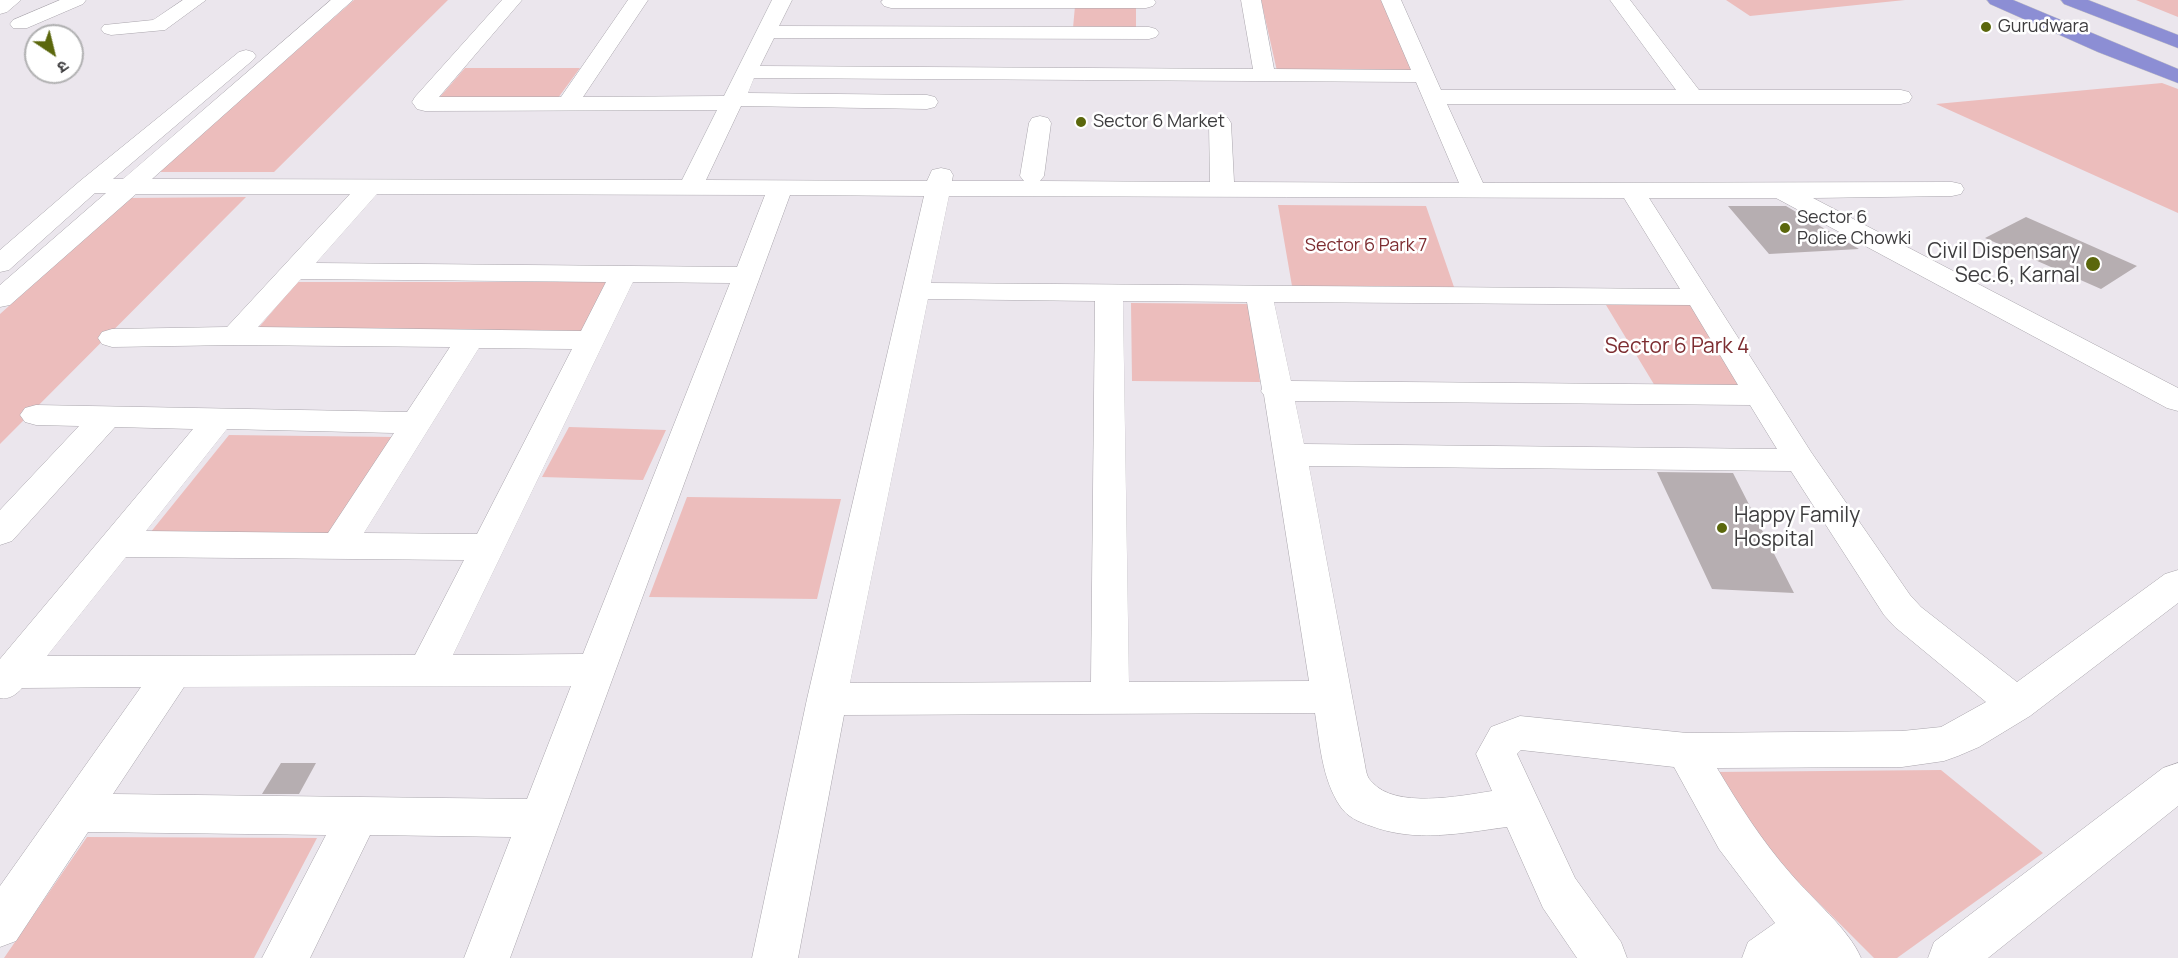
<!DOCTYPE html>
<html>
<head>
<meta charset="utf-8">
<style>
  body { margin:0 }
  #map { position:relative; width:2178px; height:958px; overflow:hidden; background:#ebe6ed; font-family:Manrope,"Noto Sans Devanagari",sans-serif }
  canvas { display:block }
  .north { position:absolute; left:24px; top:24px; width:60px; height:60px; box-sizing:border-box; background:#fff; border:2px solid #b1b1b2; border-radius:50%; rotate:145deg; font-size:16px; font-weight:700; line-height:24px; text-align:center; color:#3d3c3e }
  .north::after { content:''; display:block; margin:auto; width:21px; height:27px; background:#5b670c; clip-path:polygon(50% 0,100% 100%,50% 72%,0 100%) }
</style>
</head>
<body>
<div id="map">
<canvas width="2178" height="958"></canvas>
<div class="north">उ</div>
</div>
<script>
const ctx = document.querySelector('canvas').getContext('2d');
ctx.lineJoin = 'round';
function fillPath(path, color) { ctx.fillStyle = color; ctx.fill(path, 'evenodd'); }
function stroke(path, color, width, dash) { ctx.strokeStyle = color; ctx.lineWidth = width; ctx.lineCap = dash ? 'butt' : 'round'; ctx.setLineDash(dash || []); ctx.stroke(path); }
function label(font, color, halo, rows, align = 'center') {
  ctx.font = font + ' Manrope,sans-serif'; ctx.lineWidth = 5; ctx.setLineDash([]); ctx.textBaseline = 'middle'; ctx.strokeStyle = halo; ctx.fillStyle = color; for (const [text, x, y, turn = 0] of rows) {
    ctx.save(); ctx.translate(x, y); ctx.rotate((+turn || 0) * Math.PI / 180); ctx.textAlign = isNaN(turn) ? turn : align; if (halo) ctx.strokeText(text, 0, 0); ctx.fillText(text, 0, 0); ctx.restore();
  }
}
const green = new Path2D(`
  M354,0H448L274,172H158Z
  M1261,0H1383L1412,71H1277Z
  M1726,0H1905L1750,16Z
  M2136,0H2178V17Z
  M1075,6L1136,7V29L1073,28Z
  M465,68H580L558,98H439Z
  M2162,83L2178,89V213L1936,104Z
  M246,197L0,444V314L130,198Z
  M1278,205L1426,206L1454,287L1292,286Z
  M297,282H606L581,332H255Z
  M1131,303L1250,304L1260,382L1132,381Z
  M1695,303L1748,390L1658,391L1606,305Z
  M569,427L666,430L643,480L542,477Z
  M229,435L394,437L329,535L150,533Z
  M687,497L841,499L817,599L649,597Z
  M1941,770L2043,853L1897,958H1874L1763,847L1714,772Z
  M87,837L317,838L254,958H4Z`);
const building = new Path2D(`
  M1728,206H1786L1859,249L1769,254Z
  M2026,217L2137,266L2101,289L1985,238Z
  M1657,472L1733,473L1794,593L1712,589Z
  M281,763H316L299,794H262Z`);
const minor = new Path2D(`
  M0,0H21L7,12L0,14Z
  M60,0H86L83,4L27,28H13L10,24L13,20Z
  M183,0H206L165,30L111,35L104,33L101,29L104,25L153,20Z
  M331,0H353L152,179L682,180L717,110L425,111L417,109L412,102L415,97L502,0H522L439,97H561L628,0H648L583,97L724,96L772,0H792L779,26L1149,27L1156,29L1159,33L1156,37L1149,39L774,38L760,66L1253,69L1241,0H1261L1274,69L1411,70L1381,0H1401L1441,90H1676L1610,0H1630L1699,90H1901L1909,92L1912,97L1909,102L1901,104H1447L1483,183L1952,182L1961,184L1964,189L1961,194L1952,196L1813,198L2178,388V411L2167,408L1776,198H1649L1811,452L1910,595L1921,607L2017,682L2165,574L2178,570V603L2030,716L1979,747L1958,756L1944,761L1902,767L1717,768C1739,805 1762,841 1791,874C1812,899 1849,929 1861,958H1742L1748,942L1775,923L1719,849L1674,767L1521,750L1517,754L1575,878L1621,942L1627,958H1577L1543,908L1507,827C1461,833 1416,843 1371,826C1359,822 1347,817 1340,806C1322,779 1320,744 1315,713L844,715L798,958H752L807,699L924,196L790,195L510,958H464L511,837L370,835L310,958H262L326,835L88,832L16,941L0,947V886L141,687L22,688C17,694 9,700 0,698V659L193,429L115,427L12,541L0,545V510L79,426L36,425L25,422L20,415L25,408L36,405L407,412L450,347L235,345L112,347L102,344L98,338L102,332L112,329L227,327L350,194H136L10,305L0,307V285L106,193H95L9,270L0,272V250L80,181L239,52L246,50L253,52L256,56L253,60L113,179H123ZM754,78L1416,82L1459,183L1234,182L1231,123L1228,118L1220,116L1212,118L1209,123L1210,182L1040,181L1044,176L1051,123L1048,118L1040,116L1032,118L1029,123L1020,176L1024,181H952L953,175L950,170L941,168L932,170L927,181L706,180L741,106L927,109L935,107L938,102L935,97L927,95L748,93ZM377,194L765,195L737,267L316,263ZM949,196L1624,198L1680,289L931,283ZM301,279L606,282L581,331L258,327ZM633,282L730,283L583,654L453,655ZM928,299L1095,301L1091,682L850,683ZM1123,301L1247,302L1262,389L1261,391L1264,395L1309,681L1129,682ZM1274,302L1690,305L1738,385L1291,381ZM479,348L572,349L477,534L364,533ZM1295,401L1750,405L1777,449L1304,444ZM227,429L394,433L328,533L146,531ZM1309,466L1791,471L1884,615L1895,627L1986,702L1941,727L1902,731L1687,733L1520,716L1491,727L1476,754L1492,791C1460,796 1395,809 1372,782C1367,778 1366,771 1365,765ZM126,557L464,560L415,655L47,656ZM571,686L527,799L113,794L184,687Z
  M883,0H1154L1156,2L1153,6L1146,8H891L884,6L881,2Z
  M2178,763V806L1988,958H1928L1934,942L2163,768Z`);
const highway = new Path2D(`
  M1987,0H2013L2178,69V83L2098,52L1990,4Z
  M2061,0H2088L2178,35V48L2064,4Z`);
const markers = [
  [1986,27,6,"#5b670c"],
  [1081,122,6,"#5b670c"],
  [1785,228,6,"#5b670c"],
  [2093,264,8,"#5b670c"],
  [1722,528,6,"#5b670c"]
];
const farPoinames = [
  ["Gurudwara",1998,27],
  ["Sector 6 Market",1093,122],
  ["Sector 6",1797,218],
  ["Police Chowki",1797,239]
];
const farParknames = [
  ["Sector 6 Park 7",1366,246]
];
const poiNames = [
  ["Civil Dispensary",2080,252],
  ["Sec.6, Karnal",2080,276],
  ["Happy Family",1734,516,"left"],
  ["Hospital",1734,540,"left"]
];
const parkNames = [
  ["Sector 6 Park 4",1677,347]
];
fillPath(green, '#ecbdbc');
fillPath(building, '#b6aeb1');
stroke(minor, '#a9a5ac', 1);
stroke(highway, '#c5c4c5', 1);
fillPath(minor, '#fff');
fillPath(highway, '#8c8ed4');
for (const [x, y, r, color] of markers) { const dot = new Path2D(); dot.arc(x, y, r, 0, 2 * Math.PI); ctx.fillStyle = color; ctx.fill(dot); stroke(dot, '#fff', 2); }
label('18px', '#3d3c3e', '#fff', farPoinames, 'left');
label('18px', '#7d2d31', '#fff', farParknames);
label('21px', '#3d3c3e', '#fff', poiNames, 'right');
label('21px', '#7d2d31', '#fff', parkNames);
</script>
</body>
</html>
